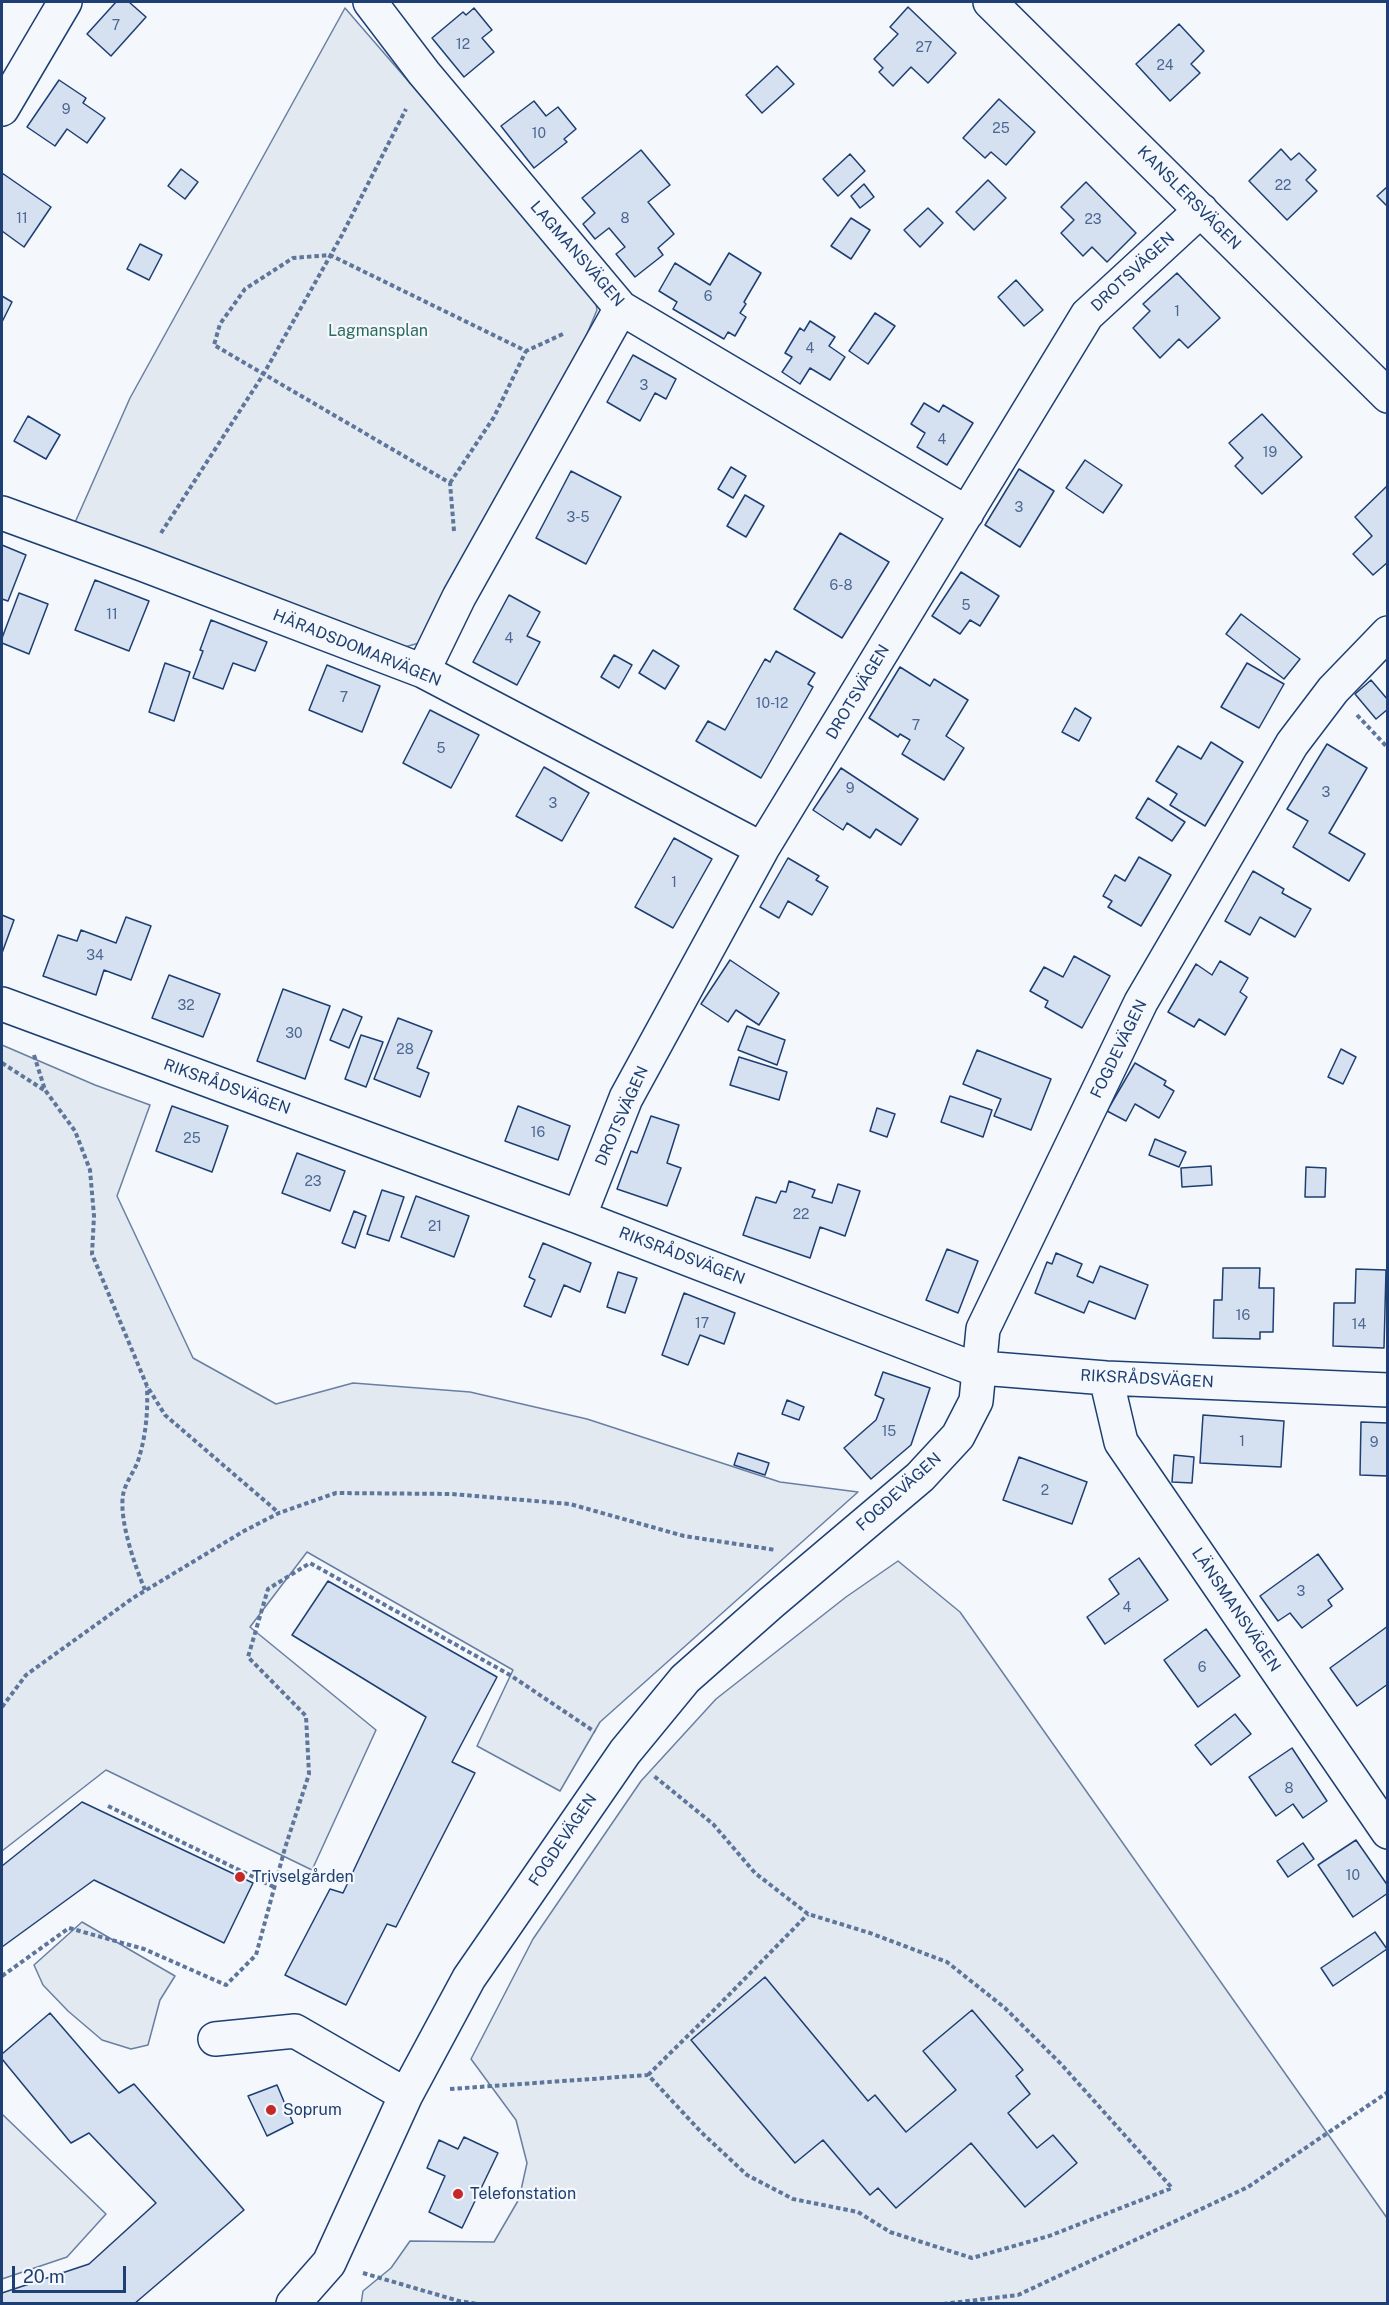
<!DOCTYPE html>
<html>
<head>
<meta charset="utf-8">
<style>
  body { margin:0 }
  #map { position:relative; width:1389px; height:2305px; overflow:hidden; background:#f4f7fb; font-family:"Public Sans",sans-serif }
  canvas { display:block }
  .frame { position:absolute; inset:0; border:3px solid #1d3f73; pointer-events:none }
  .scale { position:absolute; left:12px; top:2266px; width:114px; height:27px; box-sizing:border-box; border:3px solid #1d3f73; border-top:0; padding-left:8px; font-size:18px; line-height:21px; white-space:nowrap; color:#1d3f73; -webkit-text-stroke:4px #f4f7fb; paint-order:stroke }
</style>
</head>
<body>
<div id="map">
<canvas width="1389" height="2305"></canvas>
<div class="frame"></div>
<div class="scale">20 m</div>
</div>
<script>
const ctx = document.querySelector('canvas').getContext('2d');
ctx.lineJoin = 'round';
function fillPath(path, color) { ctx.fillStyle = color; ctx.fill(path, 'evenodd'); }
function stroke(path, color, width, dash) { ctx.strokeStyle = color; ctx.lineWidth = width; ctx.lineCap = dash ? 'butt' : 'round'; ctx.setLineDash(dash || []); ctx.stroke(path); }
function label(font, color, halo, rows, align = 'center') {
  ctx.font = font + ' "Public Sans",sans-serif'; ctx.lineWidth = 4.5; ctx.setLineDash([]); ctx.textBaseline = 'middle'; ctx.strokeStyle = halo; ctx.fillStyle = color; for (const [text, x, y, turn = 0] of rows) {
    ctx.save(); ctx.translate(x, y); ctx.rotate((+turn || 0) * Math.PI / 180); ctx.textAlign = isNaN(turn) ? turn : align; if (halo) ctx.strokeText(text, 0, 0); ctx.fillText(text, 0, 0); ctx.restore();
  }
}
const green = new Path2D(`
  M345,8L595,297L597,310L584,341L419,643L405,647L267,599L73,527L130,398Z
  M2,1045L95,1085L150,1105L117,1196L193,1358L276,1404L353,1383L470,1392L587,1419L780,1482L858,1492L600,1722L560,1791L477,1746L513,1670L307,1552L250,1627L376,1730L312,1870L106,1770L2,1851Z
  M898,1561L960,1612L1387,2218V2303L361,2304L363,2291L391,2268L410,2241L494,2242L519,2199L527,2163L516,2120L471,2059L533,1939L641,1781L716,1699L846,1597Z
  M82,1922L175,1976L160,2000L148,2045L131,2049L102,2040L68,2011L43,1985L34,1965Z
  M2,2114L106,2214L67,2257L2,2279Z`);
const building = new Path2D(`
  M116,2H129L146,17L111,56L87,34Z
  M908,7L956,53L928,83L911,67L893,86L879,72L883,68L874,59L898,34L890,27Z
  M474,8L492,30L482,38L494,52L464,77L432,38L463,12L466,15Z
  M1179,24L1204,51L1191,64L1200,73L1170,101L1136,64Z
  M777,66L794,84L762,113L746,95Z
  M59,80L86,98L83,103L105,118L87,143L67,129L55,146L27,127Z
  M999,99L1035,132L1006,165L991,152L985,158L963,138Z
  M534,101L546,116L558,107L576,129L564,139L567,142L534,168L501,126Z
  M1281,149L1291,160L1299,153L1316,170L1306,180L1317,191L1287,220L1249,181Z
  M641,150L670,185L648,202L674,234L658,248L663,255L635,277L616,254L625,247L609,228L595,239L583,224L595,213L582,198Z
  M850,154L865,171L838,196L823,179Z
  M181,169L198,182L185,199L168,186Z
  M2,173L51,207L24,247L2,231Z
  M988,180L1006,198L974,230L956,212Z
  M1086,182L1136,233L1107,262L1092,247L1083,256L1061,233L1074,220L1061,207Z
  M864,184L874,197L860,208L851,196Z
  M1388,186V207L1377,196Z
  M928,208L943,223L920,247L904,230Z
  M851,218L870,230L851,259L831,246Z
  M140,244L162,255L149,280L127,269Z
  M729,253L761,273L744,302L746,304L740,313L746,317L735,336L728,332L724,339L673,309L677,302L659,291L675,263L710,285Z
  M1177,273L1220,318L1188,348L1179,339L1160,358L1133,328L1150,311L1143,304Z
  M1016,280L1043,310L1024,326L998,297Z
  M2,296L12,302L2,322Z
  M875,313L895,326L868,364L849,351Z
  M810,321L835,337L829,346L845,357L830,380L810,368L800,384L782,372L792,357L785,353L800,328L804,331Z
  M633,355L676,379L666,399L655,393L640,421L607,402Z
  M924,403L939,412L943,405L973,423L947,465L917,447L925,433L911,424Z
  M1262,414L1302,457L1262,494L1235,466L1243,458L1229,443Z
  M28,416L60,435L46,459L14,441Z
  M1085,460L1122,485L1103,513L1066,488Z
  M731,467L746,476L733,498L718,489Z
  M1019,469L1054,491L1020,547L985,525Z
  M571,471L621,497L586,564L536,538Z
  M1387,486L1388,562L1373,575L1353,554L1372,536L1355,517Z
  M745,495L764,506L746,537L727,526Z
  M840,533L889,562L842,638L794,609Z
  M2,545L26,555L8,601L2,599Z
  M961,572L999,596L980,626L970,620L960,634L932,616Z
  M95,580L149,601L129,651L75,630Z
  M19,593L48,604L29,654L2,643V638Z
  M509,595L540,612L527,636L540,642L517,685L473,662Z
  M1241,614L1300,659L1284,679L1226,634Z
  M211,620L267,642L255,671L233,663L223,689L193,678L203,651L200,650Z
  M653,650L679,666L665,689L639,673Z
  M776,651L815,673L808,684L813,687L761,778L696,741L708,721L725,730L765,659L770,662Z
  M614,655L632,665L619,688L601,677Z
  M165,663L190,672L174,721L149,712Z
  M1247,663L1284,684L1259,728L1221,707Z
  M327,665L380,686L362,732L309,710Z
  M900,667L930,686L934,679L968,700L946,736L964,748L944,780L902,754L910,740L900,734L898,737L869,718Z
  M1371,680L1388,700V709L1376,719L1355,694Z
  M1075,708L1091,718L1079,741L1062,732Z
  M430,710L479,735L451,788L403,763Z
  M1211,742L1243,762L1205,826L1170,805L1177,794L1156,781L1178,746L1201,759Z
  M1327,744L1367,768L1329,833L1365,854L1349,881L1293,847L1308,821L1287,809Z
  M544,767L589,793L562,841L516,816Z
  M841,768L918,819L901,845L876,829L870,838L847,823L843,830L813,810Z
  M1148,798L1185,822L1172,841L1136,818Z
  M674,838L712,859L673,928L635,907Z
  M1139,857L1171,875L1141,926L1108,907L1112,901L1103,896L1115,875L1125,881Z
  M788,858L819,876L816,880L828,887L812,915L788,901L779,918L760,907Z
  M1253,871L1284,889L1282,893L1311,909L1295,937L1260,917L1250,935L1225,921Z
  M2,915L14,920L2,953Z
  M126,917L151,926L131,980L104,970L96,995L43,976L58,935L77,941L81,930L116,943Z
  M1074,956L1110,976L1082,1028L1045,1007L1048,1001L1030,991L1044,967L1063,977Z
  M730,960L779,993L759,1025L736,1010L728,1022L701,1004Z
  M1220,961L1248,978L1240,992L1247,997L1225,1035L1199,1019L1194,1027L1168,1012L1196,964L1212,975Z
  M169,975L220,994L203,1037L152,1018Z
  M283,989L330,1006L305,1079L257,1061Z
  M343,1009L362,1017L349,1048L330,1040Z
  M398,1018L432,1031L417,1068L429,1073L420,1097L374,1079Z
  M747,1026L785,1040L777,1065L738,1050Z
  M361,1035L383,1042L366,1087L345,1079Z
  M1341,1049L1356,1057L1343,1084L1328,1077Z
  M977,1050L1051,1079L1031,1130L994,1116L1001,1099L963,1084Z
  M739,1057L787,1072L779,1100L730,1085Z
  M1135,1063L1166,1081L1164,1085L1174,1091L1159,1118L1135,1104L1126,1121L1107,1111Z
  M950,1096L992,1110L983,1137L941,1122Z
  M172,1106L228,1126L212,1172L156,1151Z
  M518,1106L570,1126L558,1160L505,1141Z
  M877,1108L895,1114L887,1137L870,1131Z
  M651,1116L679,1125L667,1163L681,1168L667,1206L617,1189L631,1151L637,1153Z
  M1155,1139L1186,1152L1179,1167L1149,1155Z
  M297,1153L345,1171L330,1211L282,1193Z
  M1211,1166L1212,1185L1182,1187L1181,1168Z
  M1306,1167L1326,1168L1325,1197H1305Z
  M789,1181L815,1190L812,1197L832,1203L838,1184L860,1191L845,1236L820,1227L810,1258L743,1235L756,1197L776,1203L781,1191L786,1192Z
  M382,1190L404,1197L389,1241L367,1234Z
  M416,1196L469,1216L454,1257L401,1237Z
  M354,1211L366,1216L355,1248L342,1243Z
  M543,1243L591,1263L580,1292L564,1285L551,1317L524,1306L535,1280L529,1277Z
  M947,1249L978,1261L958,1313L926,1300Z
  M1056,1253L1082,1264L1077,1276L1093,1283L1100,1266L1148,1285L1135,1319L1089,1301L1084,1313L1035,1293L1047,1262L1052,1264Z
  M1223,1268H1260L1259,1288H1274L1273,1332H1260V1339L1213,1338L1214,1300H1222Z
  M1356,1269L1386,1270L1384,1348L1333,1346L1334,1303H1355Z
  M618,1272L637,1278L625,1313L607,1307Z
  M684,1293L735,1313L724,1344L700,1335L688,1365L662,1355Z
  M883,1372L930,1388L911,1445L871,1479L844,1448L876,1420L884,1399L875,1395Z
  M787,1400L804,1407L799,1420L782,1414Z
  M1203,1415L1284,1421L1281,1467L1200,1463Z
  M1361,1422L1388,1423L1387,1476L1360,1475Z
  M738,1453L769,1463L765,1475L734,1465Z
  M1174,1455L1194,1457L1192,1483L1172,1482Z
  M1019,1457L1087,1482L1072,1524L1003,1500Z
  M1318,1554L1343,1589L1328,1600L1332,1606L1302,1628L1290,1613L1278,1621L1260,1596Z
  M1139,1558L1168,1600L1105,1644L1087,1617L1119,1594L1109,1579Z
  M328,1581L497,1677L452,1762L475,1773L396,1927L387,1924L346,2005L285,1975L330,1889L343,1893L426,1717L292,1635Z
  M1388,1626V1684L1357,1706L1330,1668Z
  M1206,1629L1240,1676L1198,1707L1164,1660Z
  M1235,1714L1251,1734L1211,1765L1195,1745Z
  M1292,1748L1327,1801L1303,1818L1293,1804L1276,1816L1249,1777Z
  M82,1802L253,1883L224,1943L94,1880L2,1947V1866Z
  M1356,1840L1388,1886V1893L1353,1917L1318,1865Z
  M1303,1843L1314,1859L1288,1877L1277,1861Z
  M1375,1932L1387,1949L1333,1986L1321,1968Z
  M765,1977L868,2101L875,2095L906,2132L956,2090L923,2051L972,2010L1023,2070L1016,2076L1030,2094L1008,2113L1037,2148L1053,2135L1077,2163L1025,2207L971,2143L896,2208L878,2188L870,2195L823,2140L795,2163L691,2040Z
  M50,2013L119,2093L134,2084L244,2210L134,2304H2V2293L89,2264L156,2203L89,2133L71,2143L2,2059V2054Z
  M277,2085L293,2123L267,2136L248,2096Z
  M464,2137L498,2153L462,2228L429,2212L445,2176L427,2168L439,2140L458,2149Z`);
const path = new Path2D(`
  M450,483L494,417L526,351
  M454,531L450,483L214,345L220,324L245,289L293,258L330,255L526,351L563,334
  M161,533L263,375L342,235L406,109
  M1357,715L1388,748
  M34,1055L45,1090L75,1131L90,1170L94,1216L92,1254L147,1386L165,1415L279,1513
  M2,1063L44,1090
  M145,1590C135,1566 119,1521 123,1495C125,1483 134,1472 138,1461C146,1436 148,1412 147,1387
  M2,1707L26,1675L133,1598L244,1531L279,1513L336,1493L452,1494L570,1504L684,1536L776,1550
  M108,1806L274,1887
  M2,1976L69,1928L144,1949L226,1985L256,1955L285,1848L309,1774L306,1716L248,1657L268,1589L310,1563L510,1675L595,1732
  M648,2075L718,2006L808,1914
  M450,2089L648,2075L701,2132L747,2175L793,2199L858,2212L890,2232L972,2258L1049,2236L1172,2188L1061,2064L1005,2008L947,1962L870,1933L808,1914L755,1873L713,1824L654,1776
  M363,2273L459,2301L478,2304
  M943,2304L1018,2295L1248,2187L1388,2092`);
const minor = new Path2D(`
  M370,2L424,73L621,308L967,513
  M990,2L1388,396
  M2,109L65,2
  M2,513L142,564L423,671L762,849
  M423,671L459,597L621,308
  M2,1004L579,1217L969,1367L1106,1378L1388,1390
  M579,1217L626,1098L762,849L1087,315L1201,210
  M1106,1378L1121,1442L1388,1832
  M215,2039L295,2031L406,2095
  M293,2304L329,2263L406,2095L469,1978L625,1752L685,1679L771,1603L920,1477L958,1436L976,1401L983,1329L1141,1002L1292,744L1333,690L1388,633`);
const markers = [
  [240,1877,6,"#c62828"],
  [271,2110,6,"#c62828"],
  [458,2194,6,"#c62828"]
];
const numberNames = [
  ["7",116,26],
  ["12",463,45],
  ["27",924,48],
  ["24",1165,66],
  ["9",66,110],
  ["25",1001,129],
  ["10",539,134],
  ["22",1283,186],
  ["11",22,219],
  ["8",625,219],
  ["23",1093,220],
  ["6",708,297],
  ["1",1177,312],
  ["4",810,349],
  ["3",644,386],
  ["4",942,440],
  ["19",1270,453],
  ["3",1019,508],
  ["3-5",578,518],
  ["6-8",841,586],
  ["5",966,606],
  ["11",112,615],
  ["4",509,639],
  ["7",344,698],
  ["10-12",772,704],
  ["7",916,726],
  ["5",441,749],
  ["9",850,789],
  ["3",1326,793],
  ["3",553,804],
  ["1",674,883],
  ["34",95,956],
  ["32",186,1006],
  ["30",294,1034],
  ["28",405,1050],
  ["16",538,1133],
  ["25",192,1139],
  ["23",313,1182],
  ["22",801,1215],
  ["21",435,1227],
  ["16",1243,1316],
  ["17",702,1324],
  ["14",1359,1325],
  ["15",889,1432],
  ["1",1242,1442],
  ["9",1374,1443],
  ["2",1045,1491],
  ["3",1301,1592],
  ["4",1127,1608],
  ["6",1202,1668],
  ["8",1289,1789],
  ["10",1353,1876]
];
const streetNames = [
  ["KANSLERSVÄGEN",1189,198,45],
  ["LAGMANSVÄGEN",577,254,49],
  ["DROTSVÄGEN",1133,272,-43],
  ["HÄRADSDOMARVÄGEN",357,648,22],
  ["DROTSVÄGEN",858,692,-59],
  ["FOGDEVÄGEN",1119,1049,-64],
  ["RIKSRÅDSVÄGEN",227,1087,20],
  ["DROTSVÄGEN",622,1116,-66],
  ["RIKSRÅDSVÄGEN",682,1256,21],
  ["RIKSRÅDSVÄGEN",1147,1379,3],
  ["FOGDEVÄGEN",899,1492,-42],
  ["LÄNSMANSVÄGEN",1236,1610,56],
  ["FOGDEVÄGEN",563,1840,-56]
];
const parkNames = [
  ["Lagmansplan",378,331]
];
const poiNames = [
  ["Trivselgården",252,1877],
  ["Soprum",283,2110],
  ["Telefonstation",470,2194]
];
fillPath(green, '#e3e9f0');
stroke(green, '#687fa3', 1.5);
fillPath(building, '#d5e0f0');
stroke(building, '#1d3f73', 1.5);
stroke(minor, '#1d3f73', 36);
stroke(path, '#5e769c', 4, [4.5, 3]);
stroke(minor, '#f4f7fb', 33);
for (const [x, y, r, color] of markers) { const dot = new Path2D(); dot.arc(x, y, r, 0, 2 * Math.PI); ctx.fillStyle = color; ctx.fill(dot); stroke(dot, '#f4f7fb', 2); }
label('14px', '#4b6792', null, numberNames);
label('16px', '#1d3f73', '#f4f7fb', streetNames);
label('16px', '#2c6c60', '#f4f7fb', parkNames);
label('16px', '#1d3f73', '#f4f7fb', poiNames, 'left');
</script>
</body>
</html>
